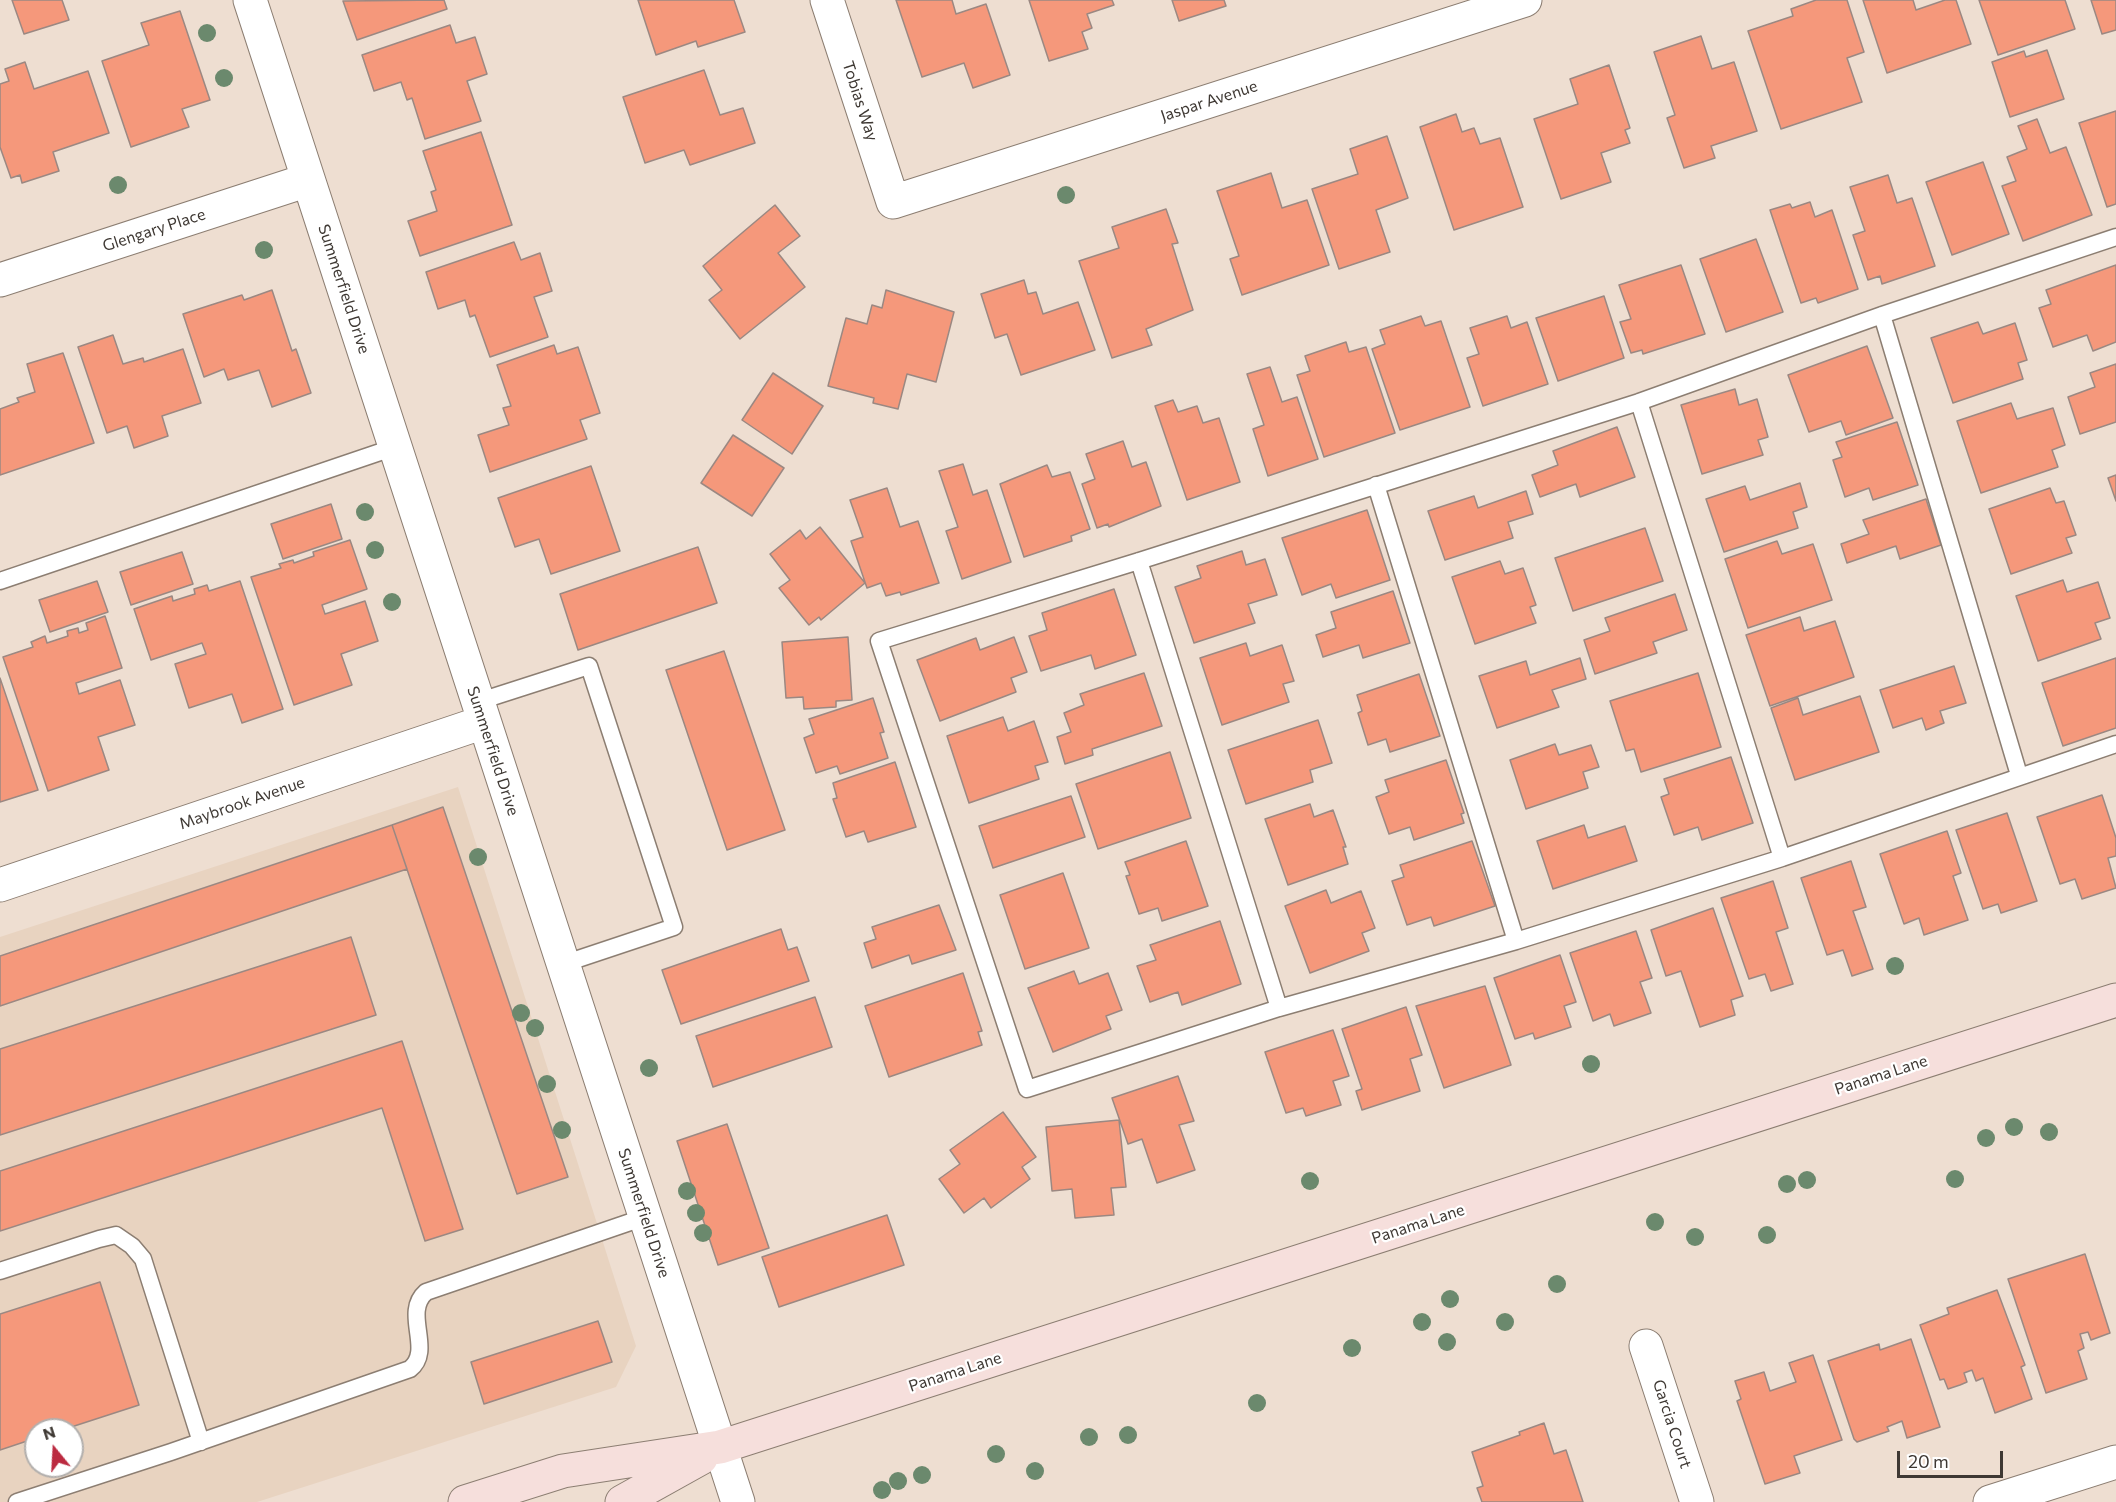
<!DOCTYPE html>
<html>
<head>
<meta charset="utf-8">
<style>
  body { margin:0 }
  #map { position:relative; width:2116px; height:1502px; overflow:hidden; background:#eeded1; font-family:Commissioner,sans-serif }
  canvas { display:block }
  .north { position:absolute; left:24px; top:1418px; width:60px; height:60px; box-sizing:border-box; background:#fff; border:2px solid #b2afad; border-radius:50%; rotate:342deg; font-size:16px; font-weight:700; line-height:24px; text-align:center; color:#3e3833 }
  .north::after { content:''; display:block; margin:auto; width:21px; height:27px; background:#bb2a40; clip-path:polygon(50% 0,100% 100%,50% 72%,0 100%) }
  .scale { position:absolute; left:1897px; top:1451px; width:106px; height:27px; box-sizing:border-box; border:3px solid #3e3833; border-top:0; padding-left:8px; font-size:18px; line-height:21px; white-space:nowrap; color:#3e3833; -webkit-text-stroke:4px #fff; paint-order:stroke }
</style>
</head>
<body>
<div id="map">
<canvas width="2116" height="1502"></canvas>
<div class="north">N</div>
<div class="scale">20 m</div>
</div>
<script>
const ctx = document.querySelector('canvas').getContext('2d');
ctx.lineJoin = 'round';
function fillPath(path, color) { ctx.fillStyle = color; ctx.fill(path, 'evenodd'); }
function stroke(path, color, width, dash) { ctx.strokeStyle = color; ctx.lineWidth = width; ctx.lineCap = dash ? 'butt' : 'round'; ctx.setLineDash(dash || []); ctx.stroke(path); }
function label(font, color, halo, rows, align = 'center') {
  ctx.font = font + ' Commissioner,sans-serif'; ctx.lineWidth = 4.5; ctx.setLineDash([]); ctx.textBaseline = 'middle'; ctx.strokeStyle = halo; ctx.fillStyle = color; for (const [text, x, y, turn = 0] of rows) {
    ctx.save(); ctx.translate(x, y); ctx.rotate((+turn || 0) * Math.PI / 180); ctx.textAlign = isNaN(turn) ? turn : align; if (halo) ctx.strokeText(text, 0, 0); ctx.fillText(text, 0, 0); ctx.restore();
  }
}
const built = new Path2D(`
  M458,787L636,1346L616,1387L257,1502H0V937ZM36,1430H72V1466H36Z`);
const building = new Path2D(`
  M12,0H62L69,20L24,34Z
  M444,0L447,9L357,40L343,1Z
  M638,0H734L745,32L698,47L696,41L656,55Z
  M896,0H952L956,14L986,4L1010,75L973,88L964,63L922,77Z
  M1029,0H1112L1114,5L1087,14L1092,28L1082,32L1088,49L1049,61Z
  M1172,0H1224L1226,6L1179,21Z
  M1816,0H1847L1864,52L1847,58L1862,102L1781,129L1748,31L1793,16L1791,9Z
  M1863,0H1913L1916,10L1945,0H1956L1971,44L1887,73Z
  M1979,0H2065L2075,29L1998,55Z
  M2091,0H2116V30L2102,34Z
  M180,11L210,100L182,109L189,127L131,147L102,61L149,45L141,23Z
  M450,25L456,43L475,37L487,74L467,81L481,121L425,139L412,98L407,100L401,82L374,91L362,55Z
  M1701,36L1712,69L1734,62L1757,131L1711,146L1715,158L1684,168L1667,118L1675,115L1654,52Z
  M2047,50L2064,99L2010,117L1992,62L2024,51L2026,57Z
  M25,62L34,89L88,71L109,133L53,152L59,171L22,183L20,175L11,178L0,147V84L9,81L5,69Z
  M1609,65L1630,128L1625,130L1630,143L1601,153L1611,182L1561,199L1534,119L1578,104L1570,79Z
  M704,70L720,115L743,108L755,143L690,165L684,150L645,163L623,97Z
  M2116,111V204L2107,207L2079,123Z
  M1456,114L1462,132L1474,128L1480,144L1500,138L1523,207L1454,230L1420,127Z
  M2037,119L2050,153L2066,147L2092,215L2023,241L2002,186L2016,181L2007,157L2027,149L2018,126Z
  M481,132L512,225L420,256L408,221L437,211L431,192L436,190L423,151Z
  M1387,136L1408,198L1376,210L1390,252L1339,269L1312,189L1358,174L1350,149Z
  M1983,162L2009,234L1952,255L1926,182Z
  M1271,173L1282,208L1307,200L1329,265L1242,295L1230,259L1239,256L1217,191Z
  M1888,175L1897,203L1912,198L1935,266L1882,284L1880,276L1868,280L1853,235L1865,231L1850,187Z
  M1810,202L1815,217L1832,210L1858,289L1818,303L1816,298L1801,303L1770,210L1790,204L1792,208Z
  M775,205L800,236L778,253L805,287L740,339L709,300L722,290L703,266Z
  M1166,209L1178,243L1172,244L1193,310L1146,329L1152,345L1112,358L1079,261L1119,248L1112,227Z
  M1756,239L1783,312L1726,332L1700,259Z
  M514,242L521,260L540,253L552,291L534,297L548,337L490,357L475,315L470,317L465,300L438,309L426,272Z
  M1681,265L1705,334L1643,354L1642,350L1631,353L1620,322L1631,319L1619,285Z
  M2116,265V342L2093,351L2087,335L2053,347L2039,308L2051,304L2046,290Z
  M1024,280L1028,294L1036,292L1043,314L1078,302L1095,350L1021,375L1007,334L995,338L981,294Z
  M272,290L292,351L296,349L311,393L272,407L259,370L228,380L224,369L204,377L183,314L242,295L244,300Z
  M886,290L954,312L936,382L907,374L898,409L873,403L874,398L828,386L846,318L867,324L872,305L882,308Z
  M1604,296L1624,358L1558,381L1536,318Z
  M1421,316L1425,326L1441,321L1470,407L1400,430L1372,349L1385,344L1380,330Z
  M1507,316L1511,328L1527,322L1548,384L1483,406L1467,358L1479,354L1470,328Z
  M1978,322L1983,334L2015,323L2027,360L2018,363L2023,379L1953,403L1931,338Z
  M113,335L123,364L143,358L144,362L183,349L201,403L162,416L168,436L134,448L127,426L107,433L78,347Z
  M1346,342L1349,352L1366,347L1395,433L1324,457L1297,375L1310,371L1305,356Z
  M554,345L557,354L578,347L600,413L580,420L587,439L490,472L478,435L509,425L503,408L511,406L497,365Z
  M1867,346L1893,418L1846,435L1841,421L1809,432L1788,375Z
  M63,353L94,443L0,475V409L19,402L17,398L35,392L27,364Z
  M2116,364V422L2080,434L2068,397L2095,387L2090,373Z
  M1270,367L1282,402L1297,397L1318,459L1268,476L1253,429L1264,425L1247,374Z
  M773,373L823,406L792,454L742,420Z
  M1735,389L1739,405L1757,399L1768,437L1758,440L1763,455L1702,474L1681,405Z
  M1173,400L1178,412L1197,406L1203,423L1219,418L1240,482L1187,500L1155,406Z
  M2011,403L2017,419L2053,408L2065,445L2052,450L2058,467L1981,493L1957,421Z
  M1897,422L1918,485L1873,500L1869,488L1845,497L1833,460L1842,457L1836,442Z
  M1617,427L1635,477L1580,497L1576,484L1540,497L1532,475L1558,465L1553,451Z
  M733,435L784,468L752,516L701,483Z
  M1123,441L1132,467L1146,462L1161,506L1109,527L1108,524L1097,528L1082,484L1095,479L1086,454Z
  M963,464L973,495L987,490L1011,562L962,579L946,531L958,527L939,471Z
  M1047,465L1052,477L1070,472L1090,529L1071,536L1072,541L1024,557L1000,484Z
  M591,466L620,551L551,574L539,539L515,547L498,498Z
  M2116,475V501L2108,478Z
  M1800,483L1807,507L1793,512L1798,528L1724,552L1706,499L1745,486L1750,500Z
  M887,488L900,527L918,521L939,583L901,595L900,592L886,596L881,583L867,588L851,541L863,537L850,500Z
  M2050,488L2056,503L2064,501L2076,535L2066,538L2072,553L2011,574L1989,509Z
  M1526,491L1533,514L1508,522L1513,538L1445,560L1428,511L1474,496L1478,508Z
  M1926,499L1941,545L1900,559L1896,546L1847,563L1841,544L1869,534L1863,520Z
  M331,504L342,539L283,559L271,524Z
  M1367,510L1390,580L1336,598L1331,584L1302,595L1282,538Z
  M820,527L865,583L821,620L819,617L809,625L779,588L790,580L770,554L800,530L806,539Z
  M1645,528L1663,581L1573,611L1555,558Z
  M350,540L367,589L322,605L325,614L365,601L378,641L341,654L352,685L294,705L251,577L281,568L279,564L293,560L294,563L314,556L313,552Z
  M1777,541L1782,554L1813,544L1832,600L1748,628L1725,559Z
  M698,547L717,603L578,650L560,594Z
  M1242,551L1246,565L1265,559L1277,595L1248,604L1255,623L1194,643L1175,587L1201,578L1197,566Z
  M182,552L193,584L131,605L120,572Z
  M1500,561L1505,574L1523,568L1536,605L1530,607L1536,623L1475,644L1452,577Z
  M2063,580L2067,592L2098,582L2110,618L2095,623L2101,639L2038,661L2016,596Z
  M97,581L108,612L50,632L39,600Z
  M240,581L283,709L242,723L232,694L189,708L175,664L206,654L202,643L151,660L134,609L172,596L173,601L195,594L194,589L207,585L209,591Z
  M1114,589L1136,655L1095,669L1091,655L1041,671L1029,636L1047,630L1042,613Z
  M1393,591L1410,643L1363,658L1359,645L1323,657L1316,635L1336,628L1331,612Z
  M1675,594L1687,630L1653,642L1657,653L1595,674L1584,640L1610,631L1605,618Z
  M105,616L122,668L76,683L79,694L120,680L135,725L98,737L109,770L48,791L3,657L33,647L31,642L45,636L47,643L68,636L67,631L78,628L79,633L88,630L86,623Z
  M1800,617L1804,631L1835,621L1854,677L1770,706L1746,635Z
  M848,637L852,700L836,701V707L804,709L803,697L786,698L782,642Z
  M1014,637L1027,672L1011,678L1016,692L940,721L917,660L976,638L980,650Z
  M1246,643L1250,656L1282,645L1294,681L1283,684L1289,702L1222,725L1200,658Z
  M724,651L785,830L727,850L666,670Z
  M1580,658L1586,679L1552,690L1559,707L1497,728L1479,676L1526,661L1530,675Z
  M2116,658V728L2063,746L2042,683Z
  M1954,666L1966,703L1940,711L1944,723L1926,730L1922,718L1893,728L1880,690Z
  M1144,673L1162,726L1092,749L1093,755L1065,764L1057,737L1071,732L1064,713L1084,705L1080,694Z
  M1698,673L1721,747L1641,772L1634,749L1626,751L1610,701Z
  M1419,674L1440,736L1390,752L1386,739L1368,745L1358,713L1362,711L1357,695Z
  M0,678L38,790L0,802Z
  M1860,696L1879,752L1795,780L1771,708L1798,698L1803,715Z
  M873,698L884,732L880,733L888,758L840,774L837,766L816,773L804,738L814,734L809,719Z
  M1003,717L1008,731L1034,721L1048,762L1035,766L1039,779L969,803L947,736Z
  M1318,720L1332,763L1310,770L1313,782L1246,804L1228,750Z
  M1555,744L1559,755L1591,745L1599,767L1583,772L1588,788L1526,809L1510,760Z
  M1170,752L1191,818L1098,849L1076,784Z
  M1731,757L1753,823L1702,840L1698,827L1674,835L1661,797L1669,794L1664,779Z
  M1446,760L1464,813L1461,814L1464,823L1414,840L1410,827L1389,834L1376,797L1389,792L1385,780Z
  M895,762L916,827L868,842L864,831L846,837L833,799L837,798L833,783Z
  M2102,795L2116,838V856L2108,858L2116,888L2082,899L2075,879L2060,884L2037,817Z
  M1071,796L1085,837L993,868L979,826Z
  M1310,804L1314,817L1333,810L1346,847H1343L1348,864L1288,885L1265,819Z
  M443,807L568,1177L517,1194L392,825Z
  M2007,813L2037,901L2001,913L1998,904L1983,909L1956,830Z
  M392,825L407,869L0,1006V956Z
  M1584,825L1588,838L1625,826L1637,861L1553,889L1537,841Z
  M1947,831L1961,873L1953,876L1968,920L1924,935L1919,918L1904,924L1880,854Z
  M1186,841L1208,906L1162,921L1158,908L1139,914L1126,876L1130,875L1125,862Z
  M1472,841L1495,906L1434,926L1431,917L1407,925L1392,881L1404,877L1400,865Z
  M1851,861L1866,907L1853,911L1873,969L1852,976L1843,950L1827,955L1801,878Z
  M1063,873L1089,948L1025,969L1000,895Z
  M1773,881L1788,928L1776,932L1793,984L1771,991L1765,974L1749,979L1721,898Z
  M1326,890L1331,903L1361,891L1375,928L1362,933L1369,951L1310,973L1285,906Z
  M939,905L956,950L912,964L909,955L872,968L864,943L876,939L872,927Z
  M1713,908L1743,996L1731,1000L1735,1015L1700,1027L1681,971L1666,976L1651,930Z
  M1220,921L1241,984L1182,1005L1178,992L1150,1002L1137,966L1156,960L1150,945Z
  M781,929L788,950L797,947L809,981L681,1024L662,970Z
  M1636,931L1652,978L1640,982L1651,1013L1614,1026L1610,1014L1593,1021L1570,953Z
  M351,937L376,1015L0,1135V1049Z
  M1560,955L1576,1002L1564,1006L1571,1027L1535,1039L1533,1033L1515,1039L1494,978Z
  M1074,971L1079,984L1108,973L1122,1010L1106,1016L1111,1029L1053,1052L1028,988Z
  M963,973L982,1031L978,1032L982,1045L889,1077L865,1006Z
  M1485,986L1511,1065L1444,1088L1416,1006Z
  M815,997L832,1047L713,1087L696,1036Z
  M1406,1007L1422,1055L1410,1059L1420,1091L1362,1110L1356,1091L1362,1089L1342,1029Z
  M1333,1030L1349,1076L1333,1081L1341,1105L1306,1116L1303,1108L1286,1113L1265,1052Z
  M402,1041L463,1229L425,1241L382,1108L0,1231V1171Z
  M1178,1076L1194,1121L1179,1125L1195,1170L1157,1183L1142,1139L1128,1144L1112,1098Z
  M1003,1112L1036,1157L1022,1167L1030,1179L991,1208L984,1198L964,1213L939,1179L960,1164L950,1150Z
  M1119,1120L1126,1187L1111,1188L1114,1215L1075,1218L1072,1189L1052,1191L1046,1127Z
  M727,1124L769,1248L718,1265L677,1141Z
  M887,1215L904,1265L779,1307L762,1257Z
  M2085,1254L2110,1333L2091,1340L2088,1332L2080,1334L2084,1348L2078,1351L2087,1379L2046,1393L2008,1279Z
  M100,1282L139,1405L62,1430H36V1438L0,1450V1314Z
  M1997,1290L2025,1365L2021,1367L2032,1399L1995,1413L1983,1378L1976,1381L1972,1370L1964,1373L1967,1382L1960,1385L1948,1389L1944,1379L1940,1380L1920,1325L1949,1314L1947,1308Z
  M598,1321L612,1362L484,1404L471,1362Z
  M1911,1339L1940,1427L1907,1438L1902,1421L1887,1427L1889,1431L1857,1442L1854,1439L1828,1361L1879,1344L1880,1350Z
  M1813,1355L1842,1440L1794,1456L1800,1473L1765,1484L1737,1401L1741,1399L1735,1381L1764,1372L1770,1391L1796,1382L1789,1363Z
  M1544,1423L1554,1454L1566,1450L1583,1502H1482L1477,1488L1483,1486L1472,1452L1520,1435L1519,1432Z`);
const service = new Path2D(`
  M2116,237L1882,315L1639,402L1139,561L879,641L1027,1089L1279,1008L1516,941L1782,858L2116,744
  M1882,315L2019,775
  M1639,402L1782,858
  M1376,485L1516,941
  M1139,561L1279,1008
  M0,581L395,447
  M477,702L589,666L674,927L563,964
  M0,1271L99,1239L116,1235L132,1246L143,1259L201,1442
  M17,1502L171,1452L410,1369C434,1350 402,1313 426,1292L645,1217`);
const minor = new Path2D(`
  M250,0L738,1502
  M827,0L893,202L1525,0
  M0,280L308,180
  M0,885L484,722
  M1646,1346L1697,1502
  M1990,1502L2116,1462`);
const secondary = new Path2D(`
  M465,1502L563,1471L720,1447L2116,1000
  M622,1502L701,1458`);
const trees = [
  [207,33],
  [224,78],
  [118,185],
  [1066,195],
  [264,250],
  [365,512],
  [375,550],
  [392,602],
  [478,857],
  [1895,966],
  [521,1013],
  [535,1028],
  [1591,1064],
  [649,1068],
  [547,1084],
  [2014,1127],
  [562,1130],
  [2049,1132],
  [1986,1138],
  [1955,1179],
  [1807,1180],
  [1310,1181],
  [1787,1184],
  [687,1191],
  [696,1213],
  [1655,1222],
  [703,1233],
  [1767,1235],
  [1695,1237],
  [1557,1284],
  [1450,1299],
  [1422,1322],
  [1505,1322],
  [1447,1342],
  [1352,1348],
  [1257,1403],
  [1128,1435],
  [1089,1437],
  [996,1454],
  [1035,1471],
  [922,1475],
  [898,1481],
  [882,1490]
];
const streetNames = [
  ["Tobias Way",860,101,72],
  ["Jaspar Avenue",1209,101,-18],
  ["Glengary Place",154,230,-18],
  ["Summerfield Drive",344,289,72],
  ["Summerfield Drive",493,751,72],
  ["Maybrook Avenue",242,803,-19],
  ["Panama Lane",1881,1075,-18],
  ["Summerfield Drive",644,1213,72],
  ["Panama Lane",1418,1224,-18],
  ["Panama Lane",955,1372,-18],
  ["Garcia Court",1672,1424,72]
];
fillPath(built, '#e8d3c0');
fillPath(building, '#f5987b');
stroke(building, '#9b8882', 1.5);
stroke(service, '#8c7e72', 19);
stroke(minor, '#8c7e72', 35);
stroke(secondary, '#8c7e72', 35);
stroke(service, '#fff', 16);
stroke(minor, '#fff', 33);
stroke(secondary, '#f6dfdc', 33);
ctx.fillStyle = '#6b896d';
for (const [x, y] of trees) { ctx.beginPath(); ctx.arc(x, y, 9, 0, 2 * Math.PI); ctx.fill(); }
label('16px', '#3e3833', '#fff', streetNames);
</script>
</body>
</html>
